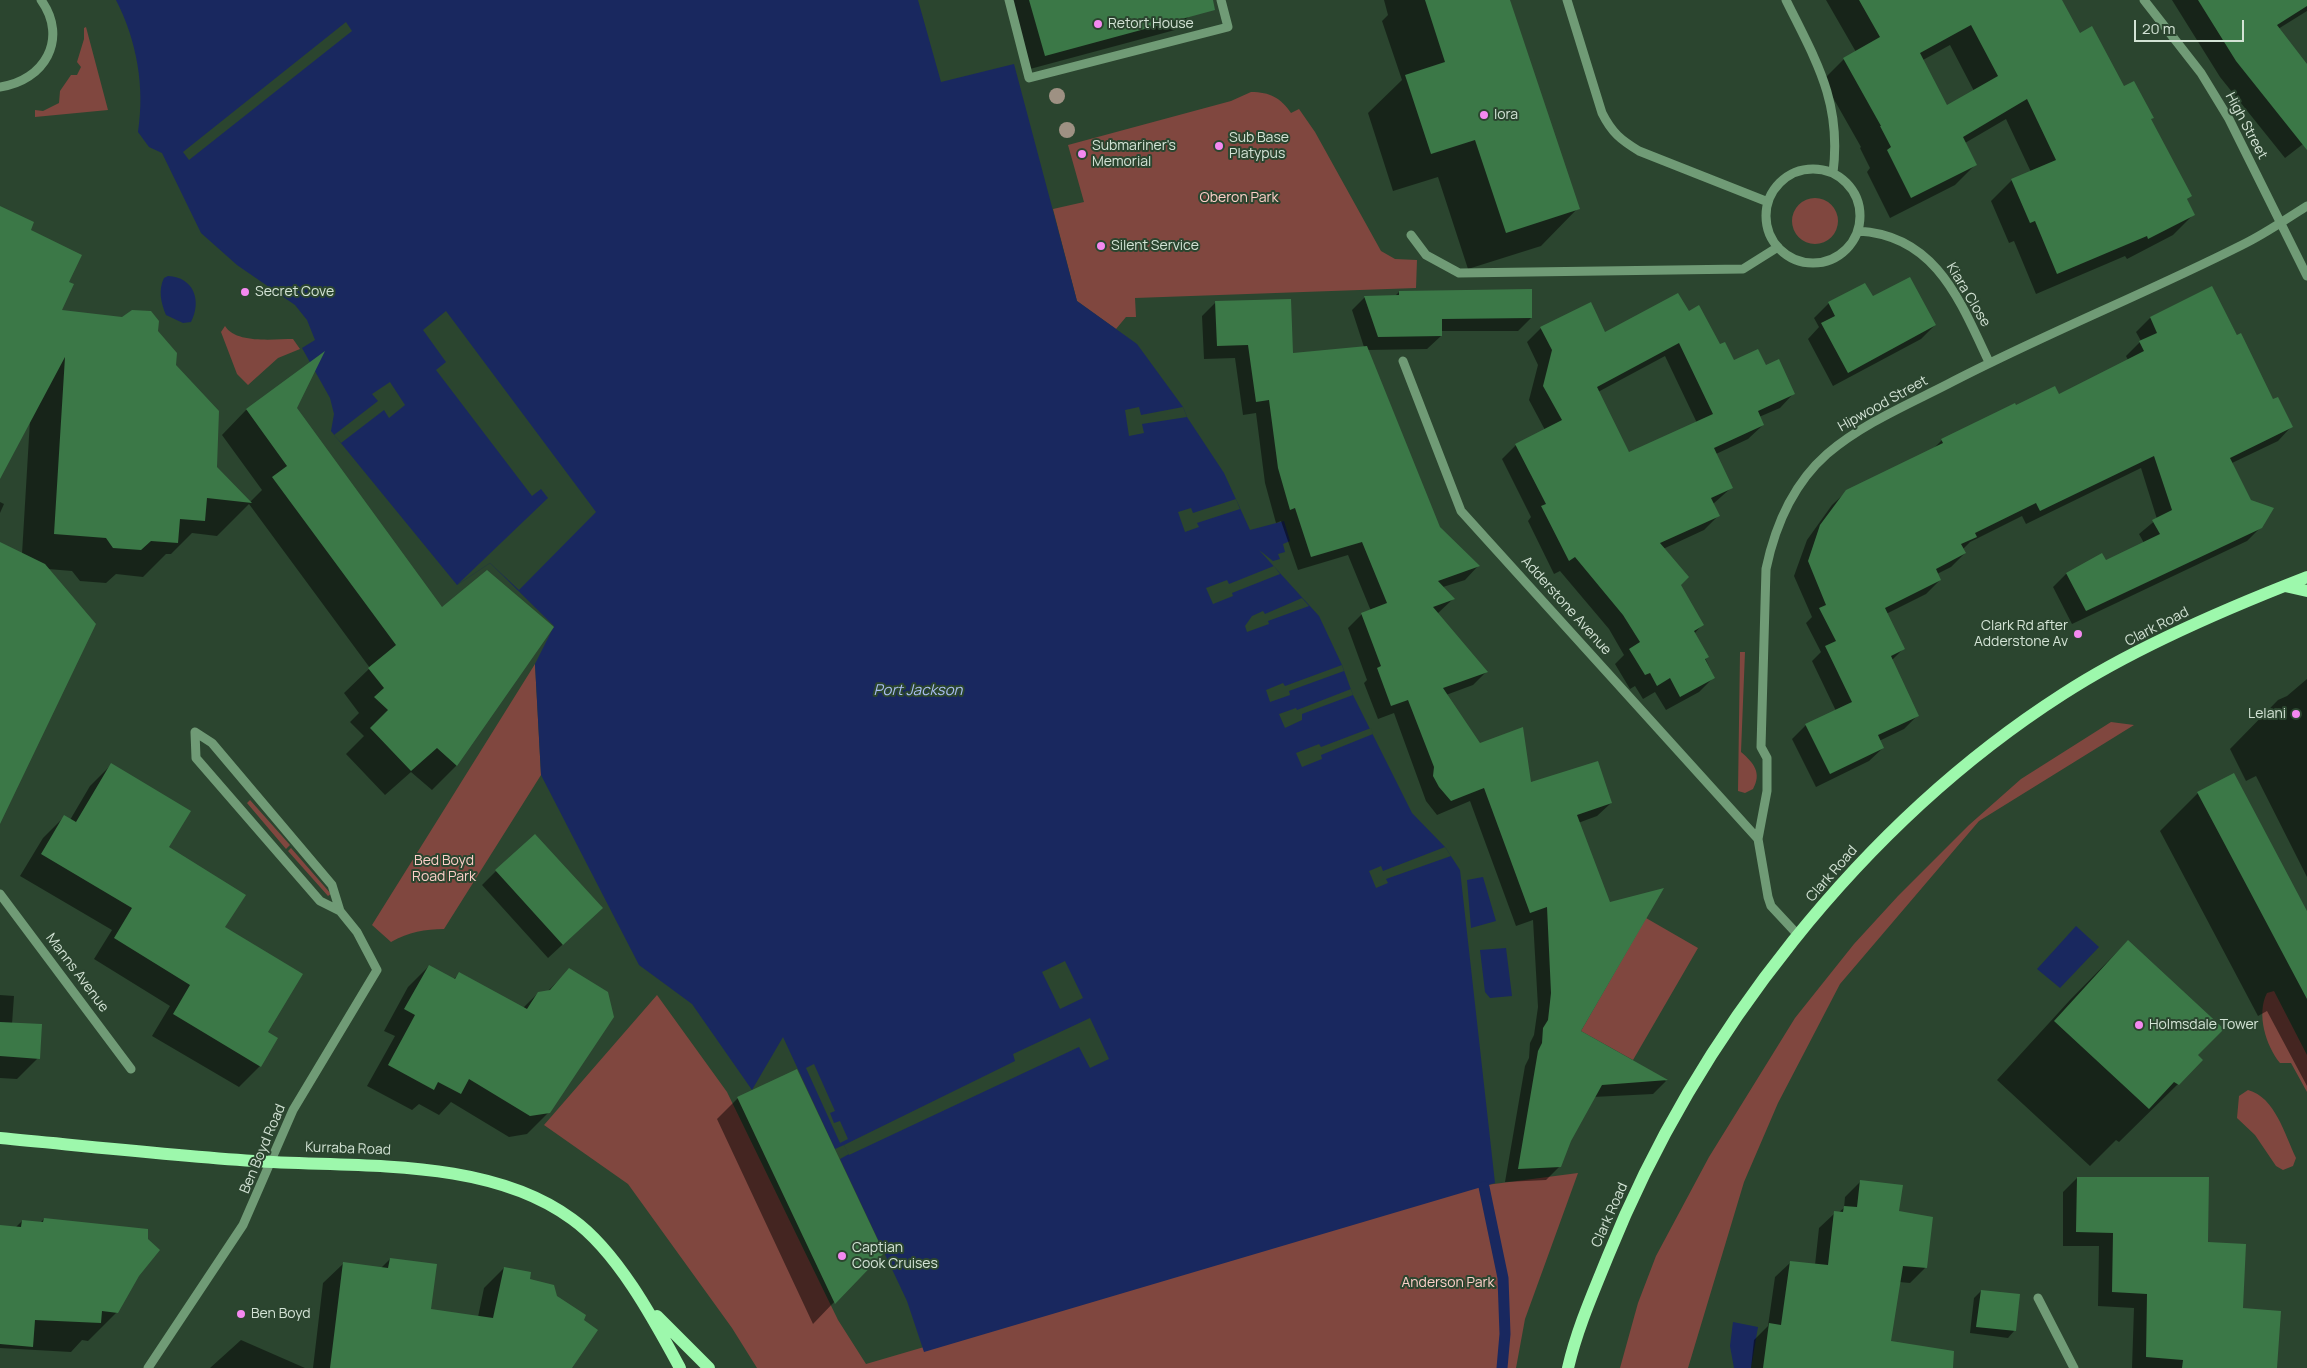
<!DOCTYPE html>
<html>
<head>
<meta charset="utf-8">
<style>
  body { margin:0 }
  #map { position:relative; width:2307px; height:1368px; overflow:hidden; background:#2b452f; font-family:Manrope,sans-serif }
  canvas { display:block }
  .scale { position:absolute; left:2134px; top:20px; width:110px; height:22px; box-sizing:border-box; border:2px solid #d3e3d5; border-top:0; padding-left:6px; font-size:15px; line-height:18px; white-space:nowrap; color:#d3e3d5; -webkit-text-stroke:4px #2b452f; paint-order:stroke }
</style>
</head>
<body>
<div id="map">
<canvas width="2307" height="1368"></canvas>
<div class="scale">20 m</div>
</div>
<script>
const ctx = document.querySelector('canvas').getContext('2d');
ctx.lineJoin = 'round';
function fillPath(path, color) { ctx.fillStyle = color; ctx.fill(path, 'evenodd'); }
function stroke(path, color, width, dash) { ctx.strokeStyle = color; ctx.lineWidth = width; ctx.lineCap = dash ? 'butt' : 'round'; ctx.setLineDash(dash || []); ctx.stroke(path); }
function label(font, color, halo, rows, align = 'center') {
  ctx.font = font + ' Manrope,sans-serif'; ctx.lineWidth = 4; ctx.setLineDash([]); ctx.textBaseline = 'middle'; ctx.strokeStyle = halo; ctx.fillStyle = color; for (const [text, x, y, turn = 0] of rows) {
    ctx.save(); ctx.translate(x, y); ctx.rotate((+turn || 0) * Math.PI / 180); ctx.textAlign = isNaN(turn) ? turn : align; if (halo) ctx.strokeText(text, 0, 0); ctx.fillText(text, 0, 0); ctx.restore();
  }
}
const green = new Path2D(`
  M86,27L108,110L35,117V110L43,111L59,103L60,91L71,75H77L81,67L77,62L84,39V28Z
  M1251,92C1270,92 1281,98 1291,113L1299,109L1315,132L1381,251L1395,259L1417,260L1416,288L1135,298L1136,317H1126L1116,329L1077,301L1053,209L1084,202L1068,145L1231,101Z
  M1792 221a23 23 0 1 1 46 0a23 23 0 1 1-46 0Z
  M225,326C236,344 274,339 293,339L300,349L278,358L248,385L237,374L221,332Z
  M1740,652H1745L1741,752C1754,763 1762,773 1753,789L1745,793L1738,791Z
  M535,664L541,775L444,929C425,929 409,932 391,942L372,925Z
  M2111,722L2134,725L1979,821L1840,984L1778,1103L1744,1182L1688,1368H1620L1638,1303L1656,1256L1709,1157L1795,1018L1854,944L1898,896L1969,825L2021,779Z
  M250,800L290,845L286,849L247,803Z
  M291,848L331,894L328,896L288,851Z
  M1646,918L1698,948L1633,1060L1581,1031Z
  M2274,991L2307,1055V1092L2291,1063H2280C2266,1046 2256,1014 2267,993Z
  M657,995L727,1092L838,1320L866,1364L1471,1187L1578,1173L1525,1319L1516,1368H757L732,1328L628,1184L544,1125Z
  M2248,1090C2275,1097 2285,1135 2296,1158L2293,1166L2283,1170L2276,1166L2255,1135L2237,1118L2239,1096Z`);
const water = new Path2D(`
  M116,0H918L941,82L1014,64L1077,301L1137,344L1183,407L1187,417L1224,473L1250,530L1284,521L1290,541L1283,544L1285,552L1278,554L1280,559L1273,561L1259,550L1319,616L1342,665L1353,695L1412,813L1445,847L1460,870L1495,1183L924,1352L907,1301L840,1159L849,1154L844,1145L835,1149L783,1037L752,1090L692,1004L639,965L541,775L535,664L554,626L490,563L457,585L331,431L334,414L330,398L302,348L315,340L307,320L295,305L237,265L201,233L162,153L149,147L138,132C145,87 137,41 116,0Z
  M168,276C194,277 202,301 191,322L183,323L166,315C161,303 158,290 164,278Z
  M1483,877L1496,921L1471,928L1467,880Z
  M2076,926L2099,947L2060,988L2037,969Z
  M1506,948L1512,996L1490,998L1485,992L1480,950Z
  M1733,1322L1758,1327L1751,1368H1734L1730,1346Z`);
const pier = new Path2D(`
  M346,22L352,31L189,160L183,152Z
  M446,311L596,512L519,590L490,563L457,585L548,498L541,489L532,496L436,370L446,362L423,330Z
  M390,382L405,405L389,418L384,410L341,443L334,435L378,401L372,394Z
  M1139,407L1141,415L1183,407L1187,417L1142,424L1144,433L1129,436L1125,410Z
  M1236,499L1240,509L1197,523L1199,527L1185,532L1178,512L1191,508L1193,513Z
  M1274,566L1280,574L1232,593L1233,596L1213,604L1206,588L1227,580L1229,584Z
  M1302,598L1309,606L1268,621L1269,624L1247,632L1245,626L1252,616L1263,611L1265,614Z
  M1342,665L1344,671L1289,691L1290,695L1270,702L1266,690L1283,683L1285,686Z
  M1351,689L1353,695L1302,714V720L1285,728L1279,714L1296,708L1297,710Z
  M1371,728L1373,734L1321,755L1322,759L1302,767L1296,753L1319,744L1321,747Z
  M1445,847L1451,856L1386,879L1388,883L1376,888L1369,871L1381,866L1383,871Z
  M1065,961L1083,998L1060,1009L1042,972Z
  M1090,1018L1109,1059L1090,1068L1079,1047L849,1155L844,1145L1015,1061L1013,1054Z
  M814,1064L835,1111L830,1113L834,1123L840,1121L848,1139L840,1143L806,1068Z`);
const shadow = new Path2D(`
  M1011,0H1185L1189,16L1175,30L1030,69Z
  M1384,0H1509L1578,208L1541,246L1468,269L1438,177L1393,191L1368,113L1402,80L1382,21L1388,15Z
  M1826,0H2061L2079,34L2150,120L2191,196L2186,200L2194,214L2173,235L2127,259L2125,256L2036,294L2014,241L2009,243L1991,201L2012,180L2031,172L2006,119L1965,143L1976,164L1955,185L1890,218L1867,172L1870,168L1860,148L1861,147L1823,80L1844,59L1856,52ZM1950,45L1974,91L1946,107L1923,60Z
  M2172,0H2307V11L2278,29L2307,66V141L2285,158L2220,77Z
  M0,207L29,231L68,282L60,311L157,331L175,365L215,468L250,502L262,490L222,435L246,410L322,355L296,408L457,765L432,790L411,772L385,795L346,754L364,736L350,722L359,713L344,693L370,668L249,504L217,536L192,533L171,554H166L143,577L116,574L106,583L80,581L72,571L48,569L0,806V543L22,554L30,420L0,476Z
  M1864,284L1872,298L1935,325L1921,339L1833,386L1808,339L1819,327L1814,318L1829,303Z
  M2212,288L2272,401L2291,427L2278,441L2232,463L2261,527L2247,541L2072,624L2053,587L2066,574L2105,561L2144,543L2139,534L2157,519L2141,468L2026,524L2022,516L1970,542L1963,549L1965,553L1951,567L1937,574L1940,580L1926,594L1886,614L1903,649L1891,661L1918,715L1904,729L1879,741L1883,748L1869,761L1816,787L1792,739L1806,725L1836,711L1812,661L1821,652L1806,623L1812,617L1794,576L1807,540L1832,505L1847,491L1933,449L1942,440L2015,406L2059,396L2128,360L2126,356L2141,341L2136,332L2150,318Z
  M1399,292L1531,318L1518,331H1440L1441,336L1427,349L1367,350L1438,527L1478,566L1465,580L1443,587L1453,599L1437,614L1486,672L1473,685L1446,695L1479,745L1530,784L1611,803L1597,816L1578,823L1579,1032L1666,1081L1653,1094L1593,1097L1570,1140L1560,1166L1546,1180L1505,1182L1525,1066L1529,1058L1530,1043L1534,1035L1538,1007L1533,920L1516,926L1470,801L1437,815L1426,801L1394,713L1378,719L1364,683L1367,680L1348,628L1362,614L1371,611L1348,555L1298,570L1281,521L1276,523L1265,483L1256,413L1243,415L1235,358L1204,359L1202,316L1216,302L1292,354L1364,347L1352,310L1365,297H1394Z
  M1688,312L1734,362L1765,366L1794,393L1780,408L1759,417L1763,425L1748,439L1716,454L1731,488L1713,504L1718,516L1704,530L1663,549L1680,585L1702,625L1694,634L1714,677L1699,692L1666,710L1655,692L1643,699L1635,686L1630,689L1615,664L1624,655L1609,629L1560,571L1554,574L1528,521L1531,517L1502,459L1516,445L1545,430L1529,400L1538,365L1527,342L1541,328L1604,334ZM1665,356L1697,423L1629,453L1598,392Z
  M0,502L4,504L0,513Z
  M2307,679V877L2256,776L2246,781L2230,749L2278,700L2287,696Z
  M111,765L223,927L266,1032L260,1066L239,1087L152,1036L170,1006L94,959L112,930L20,876L43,838L64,817L70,820L90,786Z
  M2233,775L2307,914V1086L2267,1011L2258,1016L2160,831L2198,793Z
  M496,871L587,922L548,958L482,885Z
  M2128,941L2197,1055L2178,1084L2119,1142L2116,1140L2090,1166L1997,1080L2070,1000Z
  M429,966L453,980L460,973L523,1008L538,993L547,992L569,970L549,1112L527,1134L509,1137L451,1102L439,1115L419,1104L412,1110L367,1086L395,1036L384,1031L408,987Z
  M0,995L14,996L12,1024L38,1058L17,1079L0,1078Z
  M738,1098L882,1252L813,1324L717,1119Z
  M2077,1178L2206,1243L2276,1368H2132L2134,1308L2098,1306L2099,1246H2063V1192Z
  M1860,1182L1897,1212L1932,1218L1925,1268L1910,1283L1899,1282L1889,1342L1917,1368H1751L1754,1340L1768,1326L1775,1277L1791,1262L1815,1265L1819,1228L1835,1213H1838L1844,1208L1845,1197Z
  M44,1219L138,1275L117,1312L88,1341L82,1340L71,1352L0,1348V1227L15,1228L22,1221L40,1223Z
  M390,1259L430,1310L478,1317L484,1288L504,1268L528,1280L571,1368H313L323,1283L344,1263L381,1268Z
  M1981,1291L2014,1331L2008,1338L1970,1333L1974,1298Z
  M241,1340L305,1368H210Z`);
const stream = new Path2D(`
  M1484,1187L1503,1278L1505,1334L1502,1368`);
const building = new Path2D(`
  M1029,0H1213L1215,10L1045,56Z
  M1425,0H1510L1580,209L1506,233L1475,140L1431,154L1405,75L1445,62Z
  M1859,0H2062L2080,33L2092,26L2124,86L2134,81L2154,118L2151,119L2192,196L2187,199L2195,215L2148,239L2147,236L2057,274L2035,221L2030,223L2011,179L2056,160L2027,99L1963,137L1977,165L1911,198L1887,150L1891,147L1880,126H1881L1843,58L1880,37ZM1971,25L1998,76L1947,105L1920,53Z
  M2198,0H2307V6L2277,25L2307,64V150L2236,61Z
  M0,206L34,222L31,230L82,255L69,282L74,284L62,310L122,317L132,310L151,311L159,321L158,331L177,353L176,365L219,411L217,467L252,503L207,498L205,521L180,519L178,543L151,541L141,550L113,548L106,538L54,534L65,357L0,479Z
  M1910,277L1936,325L1848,373L1821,323L1835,316L1828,302L1865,283L1873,296Z
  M2212,286L2237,335L2241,333L2273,399L2278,397L2293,427L2230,458L2251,500L2274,508L2262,528L2086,611L2066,573L2102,553L2106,560L2160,534L2152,520L2172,510L2154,456L2040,511L2036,503L1975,533L1977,537L1961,544L1966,553L1936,569L1941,580L1885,608L1905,649L1891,656L1919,716L1878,735L1884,748L1830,774L1805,724L1852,702L1825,646L1836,641L1819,608L1826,605L1808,561L1820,525L1846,490L1943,443L1941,439L2015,403L2016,405L2055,386L2059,394L2144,351L2139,341L2157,333L2150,317Z
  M1532,289V318L1442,319V336L1378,337L1364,296L1399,295V291Z
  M1678,293L1689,311L1699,305L1720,344L1725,342L1734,360L1758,349L1766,365L1779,359L1795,394L1758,411L1764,425L1714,448L1733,488L1711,498L1720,516L1660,543L1689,577L1681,585L1704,625L1694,631L1709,657L1705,659L1715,678L1680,697L1670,678L1657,686L1650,673L1645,675L1629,649L1640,642L1623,615L1575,557L1569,561L1541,506L1546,504L1515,444L1562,420L1543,386L1552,350L1540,327L1591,302L1605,332ZM1679,343L1713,414L1629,452L1597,387Z
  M1291,299L1293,353L1367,346L1440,527L1480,566L1438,581L1455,599L1433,607L1488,672L1443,688L1480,743L1523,727L1531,782L1598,761L1612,803L1577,815L1610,902L1664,888L1581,1031L1668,1080L1602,1085L1571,1141L1561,1167L1518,1169L1538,1051L1542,1043L1543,1028L1548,1020L1551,993L1547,907L1530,913L1484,788L1451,801L1439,787L1433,776L1434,767L1408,700L1391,706L1377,668L1381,666L1361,613L1387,603L1362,542L1311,557L1295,508L1290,510L1278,468L1269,400L1256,402L1248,345L1217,346L1215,301Z
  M325,351L297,408L442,607L487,570L554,627L457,766L437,748L411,771L370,728L388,710L374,697L384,688L368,668L396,645L272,477L287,466L246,409Z
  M0,542L45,564L96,624L0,824Z
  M111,763L191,811L169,847L246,895L225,927L303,974L268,1032L278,1038L261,1067L173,1014L190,985L114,938L132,908L41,854L64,815L76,822Z
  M2234,773L2307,911V999L2197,792Z
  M535,834L603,908L563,945L495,870Z
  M2128,940L2224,1029L2198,1055L2203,1060L2179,1085L2174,1082L2149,1109L2054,1021Z
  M429,965L455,979L459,972L527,1009L538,992L550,990L569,968L608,992L614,1017L550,1113L530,1116L469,1079L461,1094L438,1082L434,1090L388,1065L415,1015L404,1009Z
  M0,1022L42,1024L40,1059L0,1056Z
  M797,1069L884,1253L835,1304L737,1097Z
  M2077,1177H2209L2208,1242L2246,1244L2243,1308L2281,1311L2277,1368H2182L2183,1360L2146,1357L2147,1294L2112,1292L2113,1233L2076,1232Z
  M1860,1180L1903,1185L1899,1211L1933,1217L1927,1268L1903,1266L1891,1341L1954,1351L1953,1368H1763L1769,1323L1781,1325L1790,1261L1828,1265L1834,1211L1843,1212L1844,1206L1857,1207Z
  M44,1218L148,1229V1239L160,1250L139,1276L118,1313L102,1311L101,1323L35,1320L33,1347L0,1344V1225L21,1227L22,1220L43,1222Z
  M390,1258L437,1264L431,1309L493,1318L504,1267L531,1272L530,1279L554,1285L557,1296L586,1315L584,1320L598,1330L572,1368H330L343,1262L388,1268Z
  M1981,1290L2020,1294L2016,1331L1976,1327Z`);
const minor = new Path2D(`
  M1009,0L1029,78L1228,27L1221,0
  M1567,0L1602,113C1612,133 1621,140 1639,151L1768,202
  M1786,0C1816,61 1842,102 1833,173
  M2144,0L2201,73L2229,119L2307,276
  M0,87C44,81 69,39 41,0
  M1766 216a47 47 0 1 1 94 0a47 47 0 1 1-94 0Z
  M1858,231C1936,235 1960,301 1989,362
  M1411,235L1426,255L1459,273L1743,269L1778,247
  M1403,361L1461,511L1758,839
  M195,732L196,758L320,901L340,911
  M0,894L131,1069
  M1798,935L1771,906L1768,897L1758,839L1767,791V758L1761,747L1766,569C1775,526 1793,484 1827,454C1862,424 1907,405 1948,384C2044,334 2145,294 2242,245C2265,234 2286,219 2307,206
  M2038,1298L2074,1368
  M148,1368L243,1225L293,1110L377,970L357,932L340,911L332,885L212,743L195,732`);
const major = new Path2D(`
  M2285,586L2307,591
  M0,1138C85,1146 169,1155 254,1161C354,1168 487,1156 572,1219C617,1251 654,1320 680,1368
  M657,1316L709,1368
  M1568,1368C1577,1329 1593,1293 1608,1256C1696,1036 1862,823 2063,694C2135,647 2227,608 2307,577`);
const trees = [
  [1057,96],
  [1067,130]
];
const markers = [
  [1098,24,5,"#f489f0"],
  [1484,115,5,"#f489f0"],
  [1219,146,5,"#f489f0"],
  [1082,154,5,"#f489f0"],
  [1101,246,5,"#f489f0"],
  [245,292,5,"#f489f0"],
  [2078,634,5,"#f489f0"],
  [2296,714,5,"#f489f0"],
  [2139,1025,5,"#f489f0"],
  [842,1256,5,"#f489f0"],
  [241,1314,5,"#f489f0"]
];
const poiNames = [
  ["Retort House",1108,24],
  ["Iora",1494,115],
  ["Sub Base",1229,138],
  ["Platypus",1229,154],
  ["Submariner's",1092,146],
  ["Memorial",1092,162],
  ["Silent Service",1111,246],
  ["Secret Cove",255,292],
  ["Clark Rd after",2068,626,"right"],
  ["Adderstone Av",2068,642,"right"],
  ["Lelani",2286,714,"right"],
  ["Holmsdale Tower",2149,1025],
  ["Captian",852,1248],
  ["Cook Cruises",852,1264],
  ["Ben Boyd",251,1314]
];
const streetNames = [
  ["High Street",2246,126,62],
  ["Kiara Close",1968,295,59],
  ["Hipwood Street",1883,404,-29],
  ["Adderstone Avenue",1566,606,48],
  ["Clark Road",2157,627,-27],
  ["Clark Road",1832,874,-49],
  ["Manns Avenue",77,973,53],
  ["Ben Boyd Road",263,1149,-67],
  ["Kurraba Road",348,1149,2],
  ["Clark Road",1610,1215,-66]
];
const parkNames = [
  ["Oberon Park",1239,198],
  ["Bed Boyd",444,861],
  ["Road Park",444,877],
  ["Anderson Park",1448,1283]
];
const waterNames = [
  ["Port Jackson",918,691]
];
fillPath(green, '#80473f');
fillPath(water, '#19285f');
fillPath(pier, '#2b452f');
fillPath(shadow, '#0007');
stroke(stream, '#19285f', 11);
fillPath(building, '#3b7847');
stroke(minor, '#709b76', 9);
stroke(major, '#9df8ac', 12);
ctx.fillStyle = '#9e9183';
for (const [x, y] of trees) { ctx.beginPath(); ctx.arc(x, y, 8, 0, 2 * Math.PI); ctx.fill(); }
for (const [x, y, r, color] of markers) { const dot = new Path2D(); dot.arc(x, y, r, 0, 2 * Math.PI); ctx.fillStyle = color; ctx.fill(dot); stroke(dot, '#2b452f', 2); }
label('14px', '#d3e3d5', '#2b452f', poiNames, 'left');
label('14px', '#d3e3d5', '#2b452f', streetNames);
label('14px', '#fccfc8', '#2b452f', parkNames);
label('italic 15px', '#a9bdf1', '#2b452f', waterNames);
</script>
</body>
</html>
